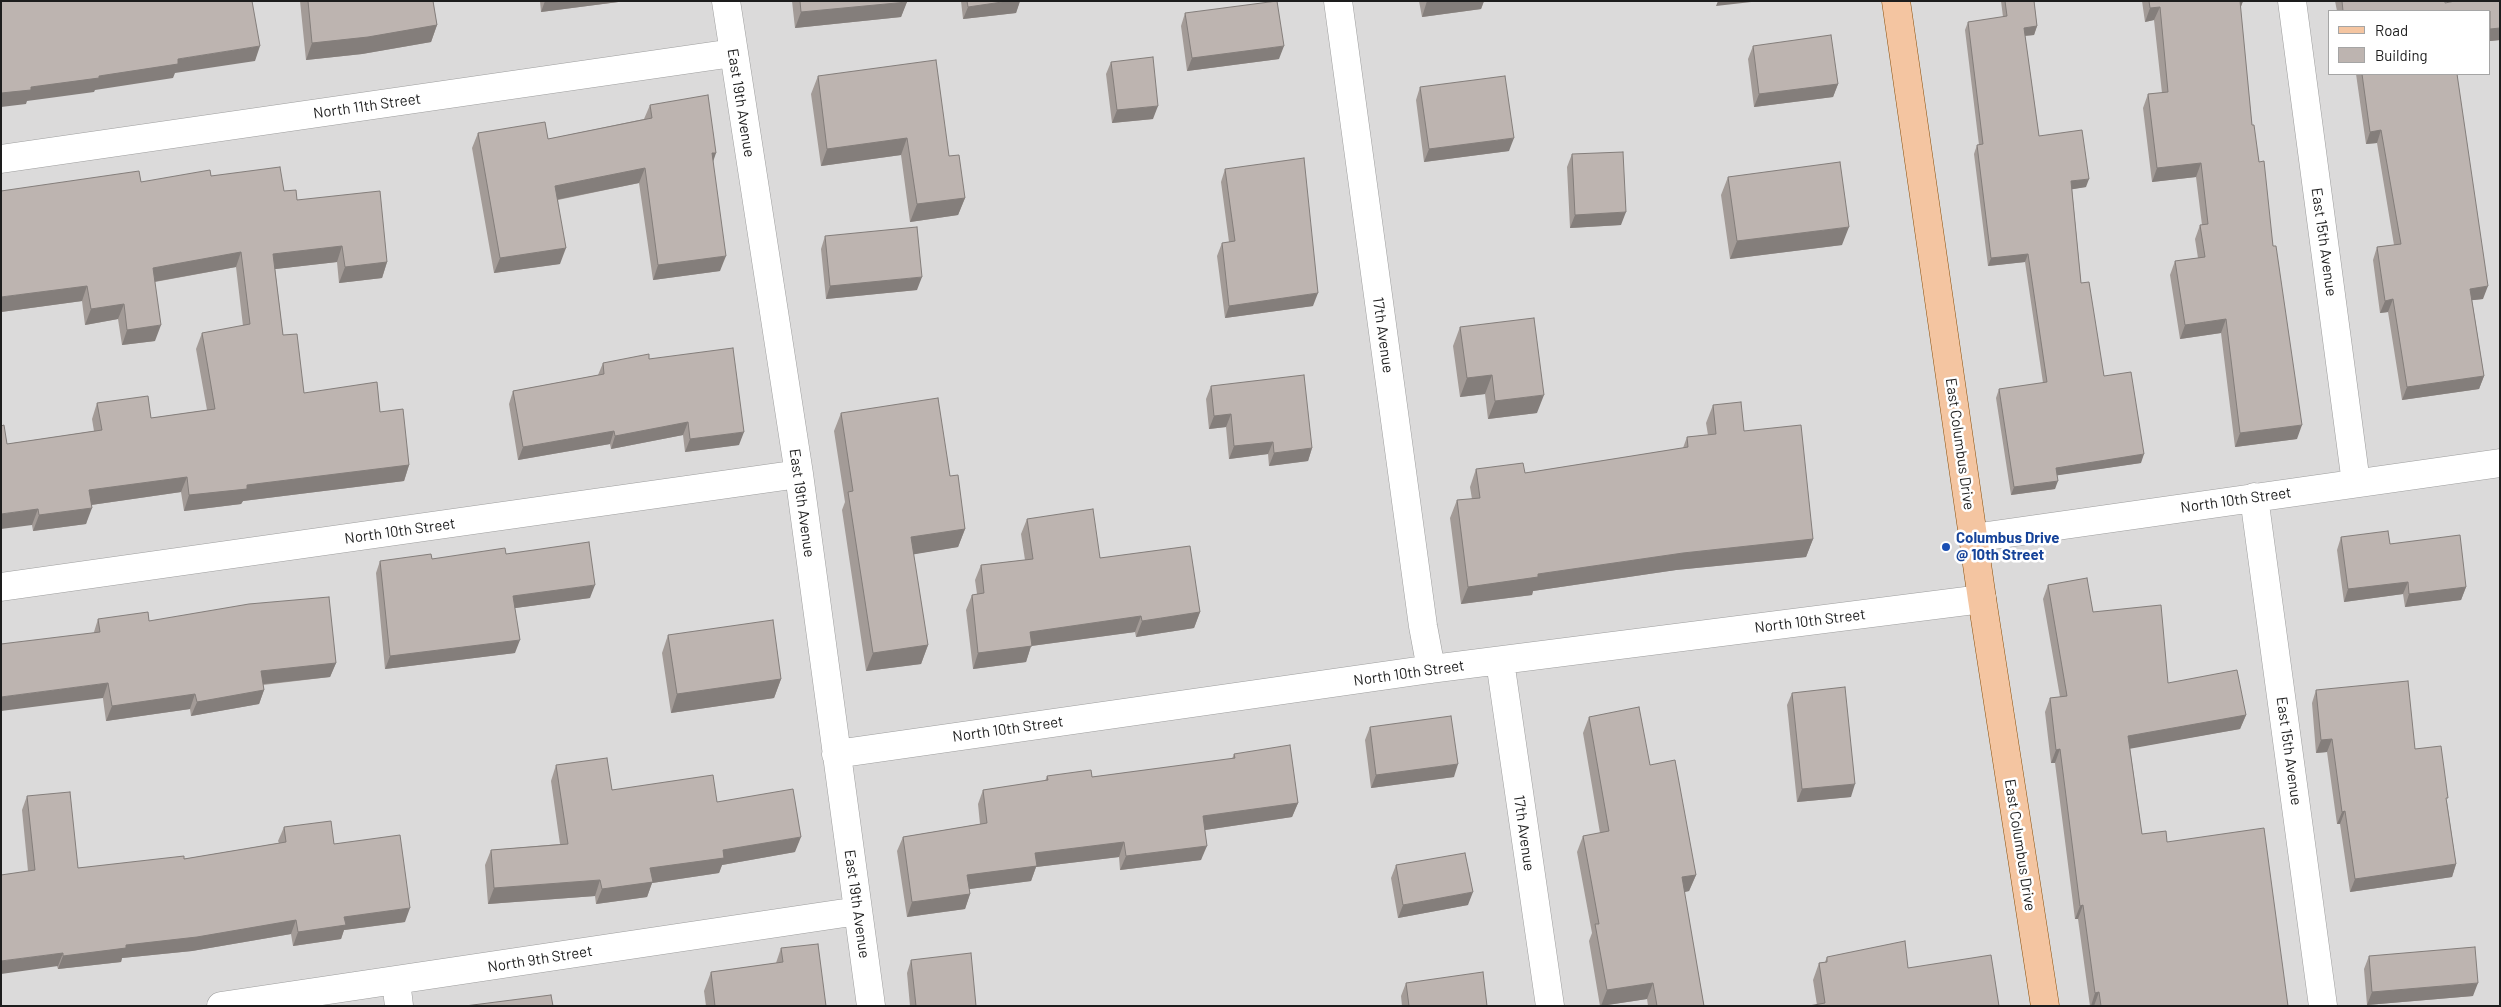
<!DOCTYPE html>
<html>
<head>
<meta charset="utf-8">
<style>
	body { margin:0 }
	#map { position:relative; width:2501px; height:1007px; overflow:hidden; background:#ede9e3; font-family:Barlow,sans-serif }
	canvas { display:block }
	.frame { position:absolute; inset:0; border:2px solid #1d1d1d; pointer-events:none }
	.legend { position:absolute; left:2328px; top:10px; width:162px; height:65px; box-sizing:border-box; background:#fff; border:1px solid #a5a5a5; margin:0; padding:6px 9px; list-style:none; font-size:15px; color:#1d1d1d }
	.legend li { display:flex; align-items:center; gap:10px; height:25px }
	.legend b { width:25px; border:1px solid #a5a5a5 }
</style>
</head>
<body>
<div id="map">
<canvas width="2501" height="1007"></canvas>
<div class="frame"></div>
<ul class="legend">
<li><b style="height:6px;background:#f4c5a1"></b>Road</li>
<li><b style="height:14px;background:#bdb4b0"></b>Building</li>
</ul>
</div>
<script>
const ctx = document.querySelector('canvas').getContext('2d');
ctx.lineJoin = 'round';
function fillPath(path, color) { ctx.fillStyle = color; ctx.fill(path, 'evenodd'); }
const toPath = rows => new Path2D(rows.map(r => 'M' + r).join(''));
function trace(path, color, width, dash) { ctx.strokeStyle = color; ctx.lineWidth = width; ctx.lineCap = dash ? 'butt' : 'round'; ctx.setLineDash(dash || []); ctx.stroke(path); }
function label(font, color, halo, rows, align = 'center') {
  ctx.font = font + ' Barlow,sans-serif'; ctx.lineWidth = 5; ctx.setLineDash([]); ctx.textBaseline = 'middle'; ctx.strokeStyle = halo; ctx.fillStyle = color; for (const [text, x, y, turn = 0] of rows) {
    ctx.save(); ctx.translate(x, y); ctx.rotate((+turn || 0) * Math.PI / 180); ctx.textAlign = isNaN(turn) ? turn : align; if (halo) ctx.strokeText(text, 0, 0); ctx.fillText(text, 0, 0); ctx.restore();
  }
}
fillPath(toPath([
	[1,1,2500,1,2500,1006,1,1006],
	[2330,11,2490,11,2490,74,2330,74]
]), '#dbdada');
const minor = toPath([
	[726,1,799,474,871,1006],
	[1338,1,1423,626,1431,669],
	[2292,1,2356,483],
	[1,159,733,53],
	[2254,497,2323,1006],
	[1973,538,2500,463],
	[1,587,799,474],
	[1500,661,1550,1006],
	[836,754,1431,669,1982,599],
	[396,981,399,1006],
	[221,1006,858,911]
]);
const major = toPath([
	[1896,1,1982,599,2045,1006]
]);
trace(minor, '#9e9e9e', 29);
trace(major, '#8a4f0b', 29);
trace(minor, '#fff', 28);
trace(major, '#f4c5a1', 28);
fillPath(toPath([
	[300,1,433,1,437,25,431,42,362,54,306,60],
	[540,1,626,1,541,12],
	[792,1,907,1,901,17,795,28],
	[961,1,1020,1,1016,13,963,19],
	[1419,1,1484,1,1481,9,1422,17],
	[2001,1,2034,1,2037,26,2034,35,2025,36,2039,136,2086,187,2072,189,2081,283,2104,376,2141,463,2057,475,2055,489,2011,495,1996,398,1999,389,2043,383,2025,262,1988,266,1974,154,1977,145,1979,145,1965,30,1968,22,2003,17],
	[2142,1,2243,1,2240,9,2252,125,2259,162,2273,246,2297,439,2235,447,2221,333,2180,339,2170,275,2175,261,2198,258,2195,239,2200,225,2202,225,2196,177,2152,182,2143,108,2148,94,2162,93,2154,20,2145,22],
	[2335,1,2445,1,2445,3,2455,1,2500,1,2500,40,2490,41,2490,11,2337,11],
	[1185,13,1279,59,1187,71,1181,26],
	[1753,46,1838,84,1833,97,1754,107,1748,59],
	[1111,62,1153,119,1112,123,1106,74],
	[2356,74,2457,74,2483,299,2472,300,2484,376,2479,389,2402,400,2388,312,2380,313,2373,260,2377,247,2394,245,2377,143,2366,144],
	[818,76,949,156,965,198,958,215,910,222,901,155,821,166,811,94],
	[1420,87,1509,151,1424,162,1416,100],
	[650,105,713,162,720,271,653,280,639,183,558,200,560,264,494,273,472,148,478,133,548,139,644,119],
	[1572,154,1621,225,1570,228,1567,167],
	[1225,169,1313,306,1225,318,1217,256,1222,243,1229,242,1221,182],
	[211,176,284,191,387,262,382,278,339,283,337,262,275,269,283,335,304,393,380,412,409,465,404,481,243,501,241,504,184,511,181,492,91,505,86,524,33,531,32,525,7,444,94,431,92,419,97,403,151,418,207,410,196,349,202,333,243,326,236,267,155,282,155,341,122,345,118,319,85,325,82,301,1,312,141,182],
	[1728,177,1842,245,1730,259,1721,195],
	[825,236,917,290,826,299,821,249],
	[1460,327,1537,413,1488,419,1485,394,1460,397,1453,346],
	[649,359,739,445,685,452,683,435,611,449,610,444,518,460,509,404,513,391,598,375,603,363],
	[1211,386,1312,448,1308,461,1269,466,1268,454,1229,459,1226,427,1209,429,1206,399],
	[1713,405,1744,431,1813,539,1806,557,1676,570,1533,591,1532,595,1461,604,1450,518,1457,500,1472,499,1470,487,1476,469,1525,473,1683,448,1687,437,1708,435,1706,423],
	[841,413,950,476,965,529,958,547,913,554,928,645,921,664,866,671,842,510,845,502,834,431],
	[1027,519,1200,612,1194,628,1136,637,1135,632,1031,646,1026,662,973,669,966,610,972,595,977,594,975,580,981,565,1025,560,1021,534],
	[2341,537,2390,544,2466,587,2461,600,2405,607,2403,594,2344,602,2337,550],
	[506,554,590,598,515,608,515,653,385,669,376,573,380,561,432,559],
	[2048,585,2093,612,2168,683,2246,715,2240,729,2130,748,2142,834,2167,842,2288,1006,2090,1006,2078,919,2075,919,2055,763,2051,763,2045,712,2050,698,2060,697,2043,599],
	[98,619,149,621,336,663,330,677,263,685,264,690,259,704,191,716,190,709,106,721,94,632],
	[668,635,781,679,774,698,671,713,662,653],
	[2316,690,2415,749,2447,802,2456,864,2452,877,2350,892,2340,824,2337,824,2327,752,2316,753,2312,703],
	[1792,693,1851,797,1797,802,1787,705],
	[1589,717,1650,765,1696,875,1689,891,1684,892,1704,1006,1648,1006,1647,999,1600,1006,1589,941,1592,933,1577,852,1583,836,1600,833,1583,733],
	[1370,727,1454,777,1371,788,1365,740],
	[1234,754,1298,803,1292,817,1205,830,1201,860,1120,870,1119,857,1036,867,1031,881,969,889,970,894,965,909,907,917,897,851,903,837,980,824,978,804,983,790,1045,781,1047,776,1092,777,1232,759],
	[556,765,612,790,717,802,795,852,722,865,719,873,652,883,647,897,596,904,595,896,488,904,485,865,491,850,560,844,551,781],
	[27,796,78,868,184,859,279,843,278,841,284,827,334,844,405,922,344,930,341,939,293,946,291,934,192,951,122,958,121,962,58,969,28,871,22,810],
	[1396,865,1468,905,1398,918,1391,878],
	[781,948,826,1006,706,1006,704,991,711,972,776,963],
	[2369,956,2473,996,2367,1005,2364,969],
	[1827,957,1908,968,1999,1006,1817,1005,1813,980,1819,963,1825,962],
	[911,960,976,1006,910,1006,907,973],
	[1406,983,1487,1006,1402,1006,1401,996]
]), '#a39b97');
fillPath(toPath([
	[545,1,626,1,541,12],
	[1009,1,1020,1,1016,13,963,19,968,7],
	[1427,1,1484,1,1481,9,1422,17],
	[1718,1,1760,1,1716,6],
	[2237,1,2243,1,2240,9],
	[907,2,901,17,795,28,801,12],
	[2160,7,2154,20,2145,22,2150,8],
	[437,25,431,42,362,54,306,60,312,43],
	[2037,26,2034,35,2021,36,2024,28],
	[2500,28,2500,40,2490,41,2490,29],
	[260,46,255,61,175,73,173,78,95,90,94,92,27,101,26,104,1,107,1,93,31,87,99,76,178,59],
	[1284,46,1279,59,1187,71,1192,58],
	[1838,84,1833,97,1754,107,1759,94],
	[1158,106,1153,119,1112,123,1117,110],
	[2381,130,2377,143,2366,144,2370,132],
	[907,138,901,155,821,166,827,149],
	[1514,138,1509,151,1424,162,1429,149],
	[712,153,716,153,711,168],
	[2201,163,2196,177,2152,182,2157,168],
	[645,168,639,183,550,201,555,186],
	[2089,179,2086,187,2068,190,2071,181],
	[965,198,958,215,910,222,917,204],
	[1626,212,1621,225,1570,228,1575,215],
	[1849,227,1842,245,1730,259,1737,241],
	[342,246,337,262,267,270,273,254],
	[566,248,560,264,494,273,500,258],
	[241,252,236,267,147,283,153,268],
	[2028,254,2025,262,1988,266,1991,258],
	[726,256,720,271,653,280,658,265],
	[387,262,382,278,339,283,345,267],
	[922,277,917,290,826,299,830,286],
	[87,286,82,301,1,312,1,297],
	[2488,286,2483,299,2465,301,2470,289],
	[1318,293,1313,306,1225,318,1229,306],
	[2393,299,2388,312,2380,313,2385,301],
	[124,304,118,319,85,325,91,309],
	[2226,319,2221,333,2180,339,2185,325],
	[161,325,155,341,122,345,127,330],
	[1492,375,1485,394,1460,397,1467,378],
	[2484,376,2479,389,2402,400,2407,387],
	[1544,395,1537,413,1488,419,1495,401],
	[1231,414,1226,427,1209,429,1214,416],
	[688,422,683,435,611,449,615,436],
	[2302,425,2297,439,2235,447,2240,433],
	[614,431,610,444,518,460,523,447],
	[744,432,739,445,685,452,690,439],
	[1273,442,1268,454,1229,459,1234,446],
	[1312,448,1308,461,1269,466,1274,453],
	[2144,454,2141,463,2053,476,2056,468],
	[409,465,404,481,243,501,241,504,184,511,189,495,247,485],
	[187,477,181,492,84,506,89,490],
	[2058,481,2055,489,2011,495,2014,487],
	[92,508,86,524,33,531,39,515],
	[38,509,32,525,1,529,1,514],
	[965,529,958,547,904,556,911,537],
	[1813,539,1806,557,1676,570,1533,591,1532,595,1461,604,1468,587,1538,574,1683,553],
	[2408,582,2403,594,2344,602,2348,589],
	[595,585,590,598,508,609,513,596],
	[2466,587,2461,600,2405,607,2409,594],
	[1200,612,1194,628,1136,637,1142,621],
	[1141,616,1135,632,1031,646,1026,662,973,669,978,653,1030,632],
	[520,640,515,653,385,669,390,656],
	[928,645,921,664,866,671,873,653],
	[336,663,330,677,255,685,261,671],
	[781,679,774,698,671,713,677,694],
	[108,683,103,698,1,711,1,697],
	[264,690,259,704,191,716,197,702],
	[195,694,190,709,106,721,112,706],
	[2246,715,2240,729,2123,750,2128,736],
	[2332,739,2327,752,2316,753,2321,740],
	[2060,749,2055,763,2051,763,2056,750],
	[1458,764,1454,777,1371,788,1376,775],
	[1855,784,1851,797,1797,802,1802,789],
	[1298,803,1292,817,1198,831,1203,816],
	[2345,811,2340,824,2337,824,2342,812],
	[801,837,795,852,722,865,719,873,652,883,647,897,596,904,602,889,650,868,723,850],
	[1124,842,1119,857,1036,867,1031,881,962,890,967,875,1035,853],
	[1207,846,1201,860,1120,870,1126,856],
	[2456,864,2452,877,2350,892,2355,879],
	[1696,875,1689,891,1676,894,1682,877],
	[600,880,595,896,488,904,494,888],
	[1473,892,1468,905,1398,918,1403,905],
	[970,894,965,909,907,917,912,902],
	[2083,905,2078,919,2075,919,2080,906],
	[410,908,405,922,344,930,341,939,293,946,298,932,344,917],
	[296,920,291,934,192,951,122,958,121,962,58,969,63,956,126,945],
	[63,953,58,966,1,974,1,961],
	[1653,983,1647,999,1601,1006,1607,990],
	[2478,983,2473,996,2367,1005,2372,992],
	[2099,992,2094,1006,2091,1006,2095,993]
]), '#847e7b');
const building = toPath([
	[1,1,252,1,260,46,178,59,178,64,99,76,99,78,31,87,31,90,1,93,1,1],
	[308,1,433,1,437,25,368,37,312,43,308,1],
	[800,1,907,1,907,2,801,12,800,1],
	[967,1,1009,1,968,7,967,1],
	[1277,1,1284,46,1192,58,1185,13,1277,1],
	[2005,1,2034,1,2037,26,2024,28,2039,136,2082,130,2089,179,2071,181,2081,283,2089,282,2104,376,2131,372,2144,454,2056,468,2058,481,2014,487,1999,389,2047,382,2028,254,1991,258,1977,145,1983,144,1968,22,2007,16,2005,1],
	[2149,1,2240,1,2252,125,2254,125,2259,162,2264,161,2273,246,2276,246,2302,425,2240,433,2226,319,2185,325,2175,261,2205,257,2200,225,2208,224,2201,163,2157,168,2148,94,2168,92,2160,7,2150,8,2149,1],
	[2342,1,2445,1,2445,3,2455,1,2500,1,2500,28,2490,29,2490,11,2343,11,2342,1],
	[1831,35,1838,84,1759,94,1753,46,1831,35],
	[1153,57,1158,106,1117,110,1111,62,1153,57],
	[936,60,949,156,959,155,965,198,917,204,907,138,827,149,818,76,936,60],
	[2362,74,2457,74,2488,286,2470,289,2484,376,2407,387,2393,299,2385,301,2377,247,2401,244,2381,130,2370,132,2362,74],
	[1505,76,1514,138,1429,149,1420,87,1505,76],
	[708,95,716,153,712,153,726,256,658,265,645,168,555,186,566,248,500,258,478,133,545,122,548,139,652,118,650,105,708,95],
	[1623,152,1626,212,1575,215,1572,154,1623,152],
	[1304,158,1318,293,1229,306,1222,243,1235,241,1225,169,1304,158],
	[1840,162,1849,227,1737,241,1728,177,1840,162],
	[280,167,284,191,296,190,297,200,380,191,387,262,345,267,342,246,273,254,283,335,297,334,304,393,377,382,380,412,403,409,409,465,247,485,247,489,189,495,187,477,89,490,92,508,39,515,38,509,1,514,1,426,4,425,7,444,102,430,97,403,148,396,151,418,215,409,202,333,250,324,241,252,153,268,161,325,127,330,124,304,91,309,87,286,1,297,1,191,139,171,141,182,210,170,211,176,280,167],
	[917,227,922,277,830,286,825,236,917,227],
	[1534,318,1544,395,1495,401,1492,375,1467,378,1460,327,1534,318],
	[733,348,744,432,690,439,688,422,615,436,614,431,523,447,513,391,604,374,603,363,649,354,649,359,733,348],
	[1304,375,1312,448,1274,453,1273,442,1234,446,1231,414,1214,416,1211,386,1304,375],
	[938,398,950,476,958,475,965,529,911,537,928,645,873,653,848,492,853,491,841,413,938,398],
	[1741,402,1744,431,1801,425,1813,539,1683,553,1538,574,1538,577,1468,587,1457,500,1480,498,1476,469,1523,463,1525,473,1688,447,1687,437,1716,434,1713,405,1741,402],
	[1093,509,1100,558,1190,546,1200,612,1142,621,1141,616,1030,632,1032,646,978,653,972,595,984,593,981,565,1033,559,1027,519,1093,509],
	[2388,531,2390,544,2460,535,2466,587,2409,594,2408,582,2348,589,2341,537,2388,531],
	[589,542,595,585,513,596,520,640,390,656,380,561,431,554,432,559,505,548,506,554,589,542],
	[2087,578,2093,612,2161,605,2168,683,2237,670,2246,715,2128,736,2142,834,2166,831,2167,842,2264,828,2288,1006,2101,1006,2099,992,2095,993,2083,905,2080,906,2060,749,2056,750,2050,698,2067,696,2048,585,2087,578],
	[329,597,336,663,261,671,264,690,197,702,195,694,112,706,108,683,1,697,1,644,100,632,98,619,148,612,149,621,249,604,329,597],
	[773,620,781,679,677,694,668,635,773,620],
	[2408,681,2415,749,2441,746,2448,798,2446,798,2456,864,2355,879,2345,811,2342,812,2332,739,2321,740,2316,690,2408,681],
	[1845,687,1855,784,1802,789,1792,693,1845,687],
	[1639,707,1650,765,1675,760,1696,875,1682,877,1704,1006,1657,1006,1653,983,1607,990,1595,924,1599,924,1583,836,1609,831,1589,717,1639,707],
	[1451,716,1458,764,1376,775,1370,727,1451,716],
	[1290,745,1298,803,1203,816,1207,846,1126,856,1124,842,1035,853,1037,866,967,875,970,894,912,902,903,837,987,823,983,790,1048,780,1047,776,1091,770,1092,777,1235,758,1234,754,1290,745],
	[607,758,612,790,713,775,717,802,793,789,801,837,723,850,724,858,650,868,653,882,602,889,600,880,494,888,491,850,568,844,556,765,607,758],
	[70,792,78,868,184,856,184,859,286,842,284,827,331,821,334,844,400,835,410,908,344,917,346,925,298,932,296,920,197,937,126,945,126,948,63,956,63,953,1,961,1,875,35,870,27,796,70,792],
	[1465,853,1473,892,1403,905,1396,865,1465,853],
	[1905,941,1908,968,1991,955,1999,1006,1809,1006,1825,1003,1819,963,1827,962,1827,957,1905,941],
	[818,944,826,1006,715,1006,711,972,783,962,781,948,818,944],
	[2475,947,2478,983,2372,992,2369,956,2475,947],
	[971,953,976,1006,916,1006,911,960,971,953],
	[1483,972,1487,1006,1409,1006,1406,983,1483,972],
	[551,995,553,1006,465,1006,551,995]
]);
fillPath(building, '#bdb4b0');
trace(building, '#847e7b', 1);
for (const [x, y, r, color] of [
	[1946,547,5,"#1a4fb4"]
]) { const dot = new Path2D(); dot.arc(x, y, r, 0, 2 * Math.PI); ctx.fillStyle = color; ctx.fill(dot); trace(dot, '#fff', 2); }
label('15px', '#1d1d1d', '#fff', [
	["East 19th Avenue",741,103,81],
	["North 11th Street",367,106,-8],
	["East 15th Avenue",2324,242,82],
	["17th Avenue",1383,335,82],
	["East Columbus Drive",1960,444,82],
	["North 10th Street",2236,500,-8],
	["East 19th Avenue",802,503,82],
	["North 10th Street",400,531,-8],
	["North 10th Street",1810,621,-7],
	["North 10th Street",1409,673,-8],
	["North 10th Street",1008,729,-8],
	["East 15th Avenue",2289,751,82],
	["17th Avenue",1524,833,82],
	["East Columbus Drive",2020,845,81],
	["East 19th Avenue",857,904,82],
	["North 9th Street",540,959,-9]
]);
label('bold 15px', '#164399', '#fff', [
	["Columbus Drive",1956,538],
	["@ 10th Street",1956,555]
], 'left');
</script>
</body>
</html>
